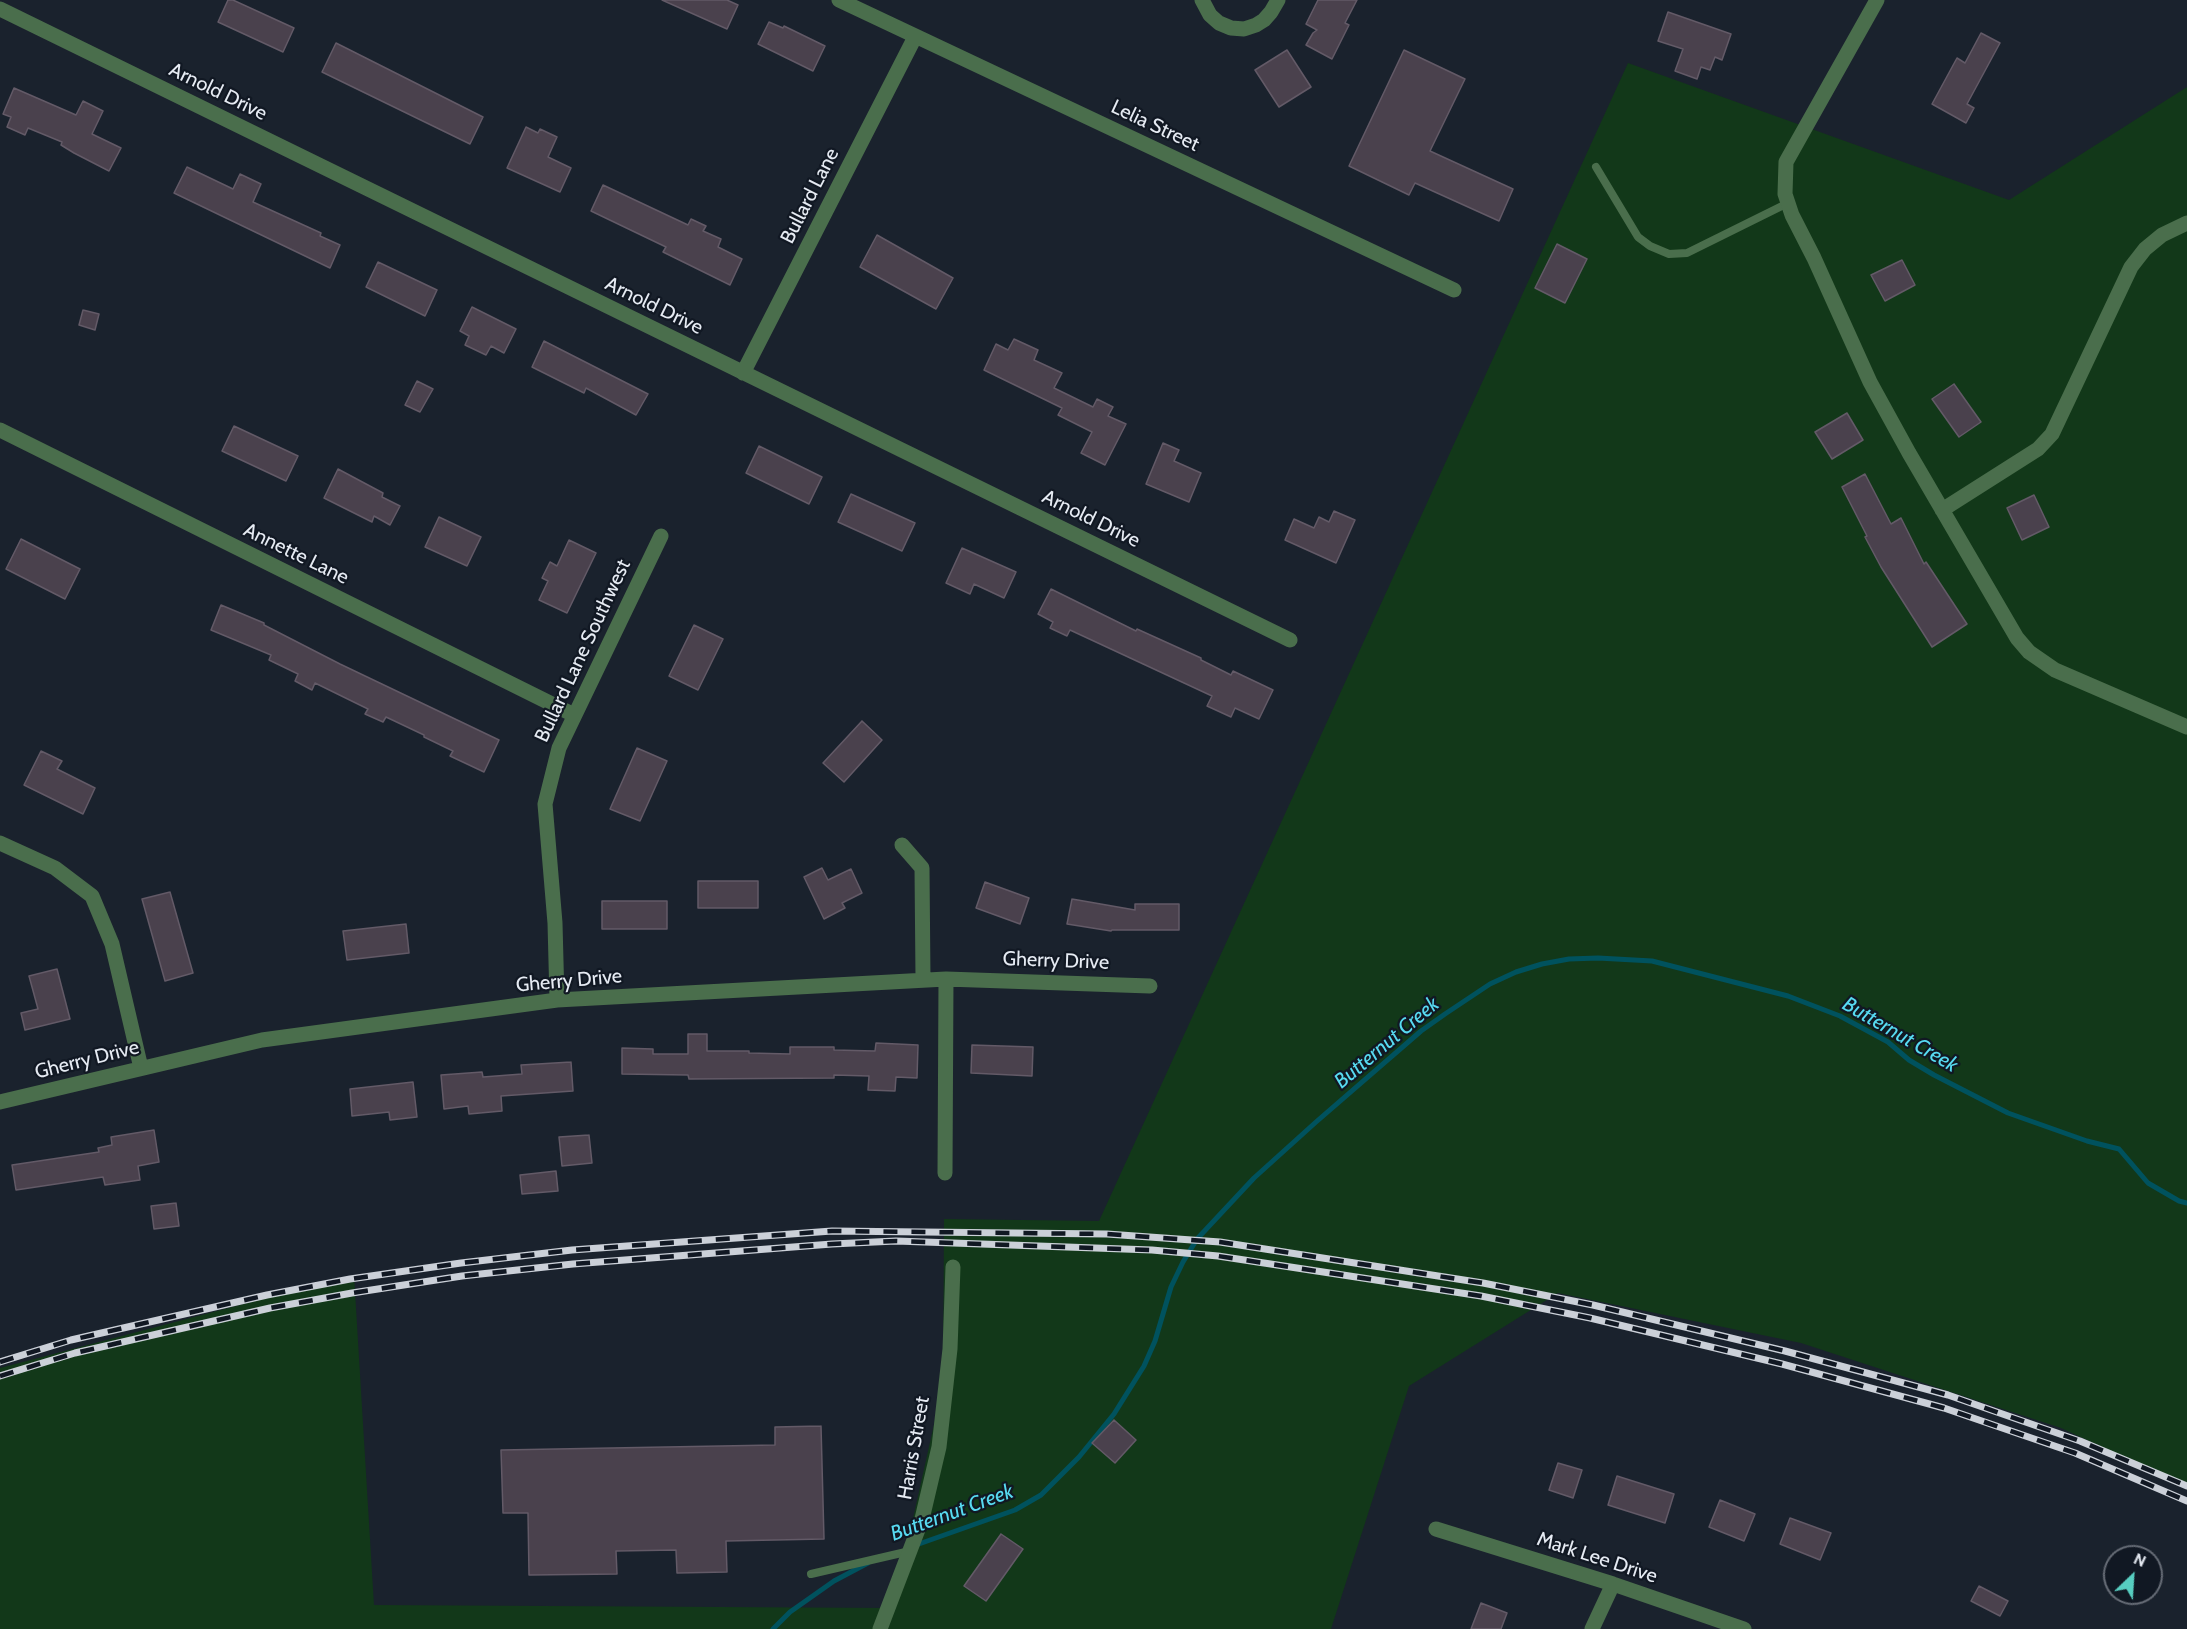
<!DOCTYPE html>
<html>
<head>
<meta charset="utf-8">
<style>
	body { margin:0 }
	#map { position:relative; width:2187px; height:1629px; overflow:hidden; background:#1a222d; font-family:Cabin,sans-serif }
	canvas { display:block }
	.north { position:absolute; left:2103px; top:1545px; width:60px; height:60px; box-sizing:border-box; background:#111823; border:2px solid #666c76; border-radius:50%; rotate:25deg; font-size:16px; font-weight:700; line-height:24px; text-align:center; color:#e6ebf3 }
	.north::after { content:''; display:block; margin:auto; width:21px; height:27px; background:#57cec1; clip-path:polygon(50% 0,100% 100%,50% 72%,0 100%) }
</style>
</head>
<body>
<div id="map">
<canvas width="2187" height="1629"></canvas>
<div class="north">N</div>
</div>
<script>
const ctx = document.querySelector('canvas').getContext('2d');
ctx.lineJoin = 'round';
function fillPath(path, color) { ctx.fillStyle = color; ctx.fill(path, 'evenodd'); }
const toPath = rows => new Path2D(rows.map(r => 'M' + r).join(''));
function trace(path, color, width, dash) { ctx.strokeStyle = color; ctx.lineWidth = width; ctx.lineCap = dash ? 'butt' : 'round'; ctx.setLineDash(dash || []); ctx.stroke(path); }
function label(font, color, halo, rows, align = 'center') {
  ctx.font = font + ' Cabin,sans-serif'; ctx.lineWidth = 4.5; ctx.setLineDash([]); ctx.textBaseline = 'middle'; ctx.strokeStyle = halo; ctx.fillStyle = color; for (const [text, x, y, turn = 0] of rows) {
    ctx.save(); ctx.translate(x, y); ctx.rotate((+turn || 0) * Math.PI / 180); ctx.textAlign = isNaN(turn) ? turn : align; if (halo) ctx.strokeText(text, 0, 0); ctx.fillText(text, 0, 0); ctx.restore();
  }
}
fillPath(toPath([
	[1628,63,2009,200,2187,87,2187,1486,2061,1428,1801,1343,1558,1293,1409,1386,1331,1629,0,1629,0,1368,354,1275,374,1605,893,1608,943,1384,944,1219,1099,1221]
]), '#123819');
trace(toPath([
	[916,1545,1015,1510,1041,1495,1079,1457,1114,1414,1144,1366,1155,1341,1171,1287,1183,1262,1197,1239,1254,1178,1316,1122,1421,1031,1445,1014,1490,984,1516,972,1542,964,1569,959,1598,958,1652,961,1788,996,1840,1016,1888,1042,1909,1060,1934,1075,2008,1113,2087,1141,2119,1149,2148,1183,2179,1201,2187,1203],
	[773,1629,790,1612,834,1581,868,1563]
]), '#00525e', 5);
const building = toPath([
	[228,0,233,0,294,28,283,52,218,22,228,0],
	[662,0,727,0,738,5,727,29,662,0],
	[1318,0,1357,0,1345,23,1349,25,1332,59,1306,45,1313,33,1317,30,1306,24,1318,0],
	[1668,12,1731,34,1722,60,1715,57,1710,70,1701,67,1697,79,1675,71,1683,49,1658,41,1668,12],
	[769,22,783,28,784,26,825,46,813,71,758,44,769,22],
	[1981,33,2000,43,1967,104,1974,108,1966,123,1932,104,1957,58,1965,63,1981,33],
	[336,43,483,117,470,144,322,72,336,43],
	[1287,50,1311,87,1279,107,1255,70,1287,50],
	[1404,50,1465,79,1430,151,1513,189,1499,221,1415,183,1409,195,1349,166,1404,50],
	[14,88,76,115,83,101,103,111,92,134,121,148,109,171,74,153,61,145,62,142,28,128,25,135,7,127,11,117,3,114,14,88],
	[526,127,538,133,540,129,557,137,548,157,571,168,560,192,507,168,526,127],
	[187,167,233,189,240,174,261,184,253,202,321,233,320,236,340,245,330,268,174,193,187,167],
	[603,185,688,225,691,219,706,226,703,231,721,239,718,247,742,259,730,285,663,252,666,247,591,211,603,185],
	[877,235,953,278,936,309,860,267,877,235],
	[1557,244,1587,259,1565,303,1535,288,1557,244],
	[1902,260,1915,285,1885,301,1871,275,1902,260],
	[378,262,437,290,425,316,366,287,378,262],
	[472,307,516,329,504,353,491,346,486,355,465,345,469,336,460,331,472,307],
	[83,310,99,314,95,330,79,325,83,310],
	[1014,339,1038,350,1034,360,1062,373,1054,388,1093,407,1097,399,1113,407,1108,416,1126,424,1105,465,1081,453,1092,432,1058,415,1062,408,984,370,996,344,1008,350,1014,339],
	[544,341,648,394,636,415,586,388,584,393,532,367,544,341],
	[417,381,433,389,420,412,405,405,417,381],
	[1954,384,1981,422,1959,437,1932,399,1954,384],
	[1847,413,1863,440,1832,459,1815,432,1847,413],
	[234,426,298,456,286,481,222,451,234,426],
	[1163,443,1179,450,1174,461,1201,473,1189,502,1146,484,1163,443],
	[759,446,822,477,809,504,746,473,759,446],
	[338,469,383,493,382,497,400,506,390,525,374,516,372,522,324,498,338,469],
	[1865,474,1891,524,1901,518,1924,564,1926,562,1967,624,1932,647,1881,567,1865,537,1867,536,1842,487,1865,474],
	[851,494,915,523,902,551,838,522,851,494],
	[2034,495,2049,527,2022,540,2007,508,2034,495],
	[1334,511,1355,520,1336,563,1285,540,1294,519,1314,528,1319,517,1329,522,1334,511],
	[439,517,481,537,467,566,425,547,439,517],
	[21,539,80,569,65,599,6,569,21,539],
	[569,540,596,553,567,613,539,600,548,581,542,578,550,562,557,566,569,540],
	[962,548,1016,572,1004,598,974,584,970,594,946,583,962,548],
	[1051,589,1136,631,1137,629,1201,658,1201,660,1231,675,1233,671,1273,690,1259,719,1235,708,1231,717,1207,706,1212,696,1070,630,1067,636,1050,628,1053,622,1038,614,1051,589],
	[221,605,264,623,264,625,340,664,499,740,484,772,450,756,453,751,424,737,424,735,386,717,383,722,365,714,368,709,315,683,312,690,295,681,298,674,269,660,271,655,211,630,221,605],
	[694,625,723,639,698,690,669,676,694,625],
	[862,721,882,740,844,782,823,763,862,721],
	[637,748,667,761,640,821,610,809,637,748],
	[41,751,62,761,57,769,95,788,83,814,24,785,41,751],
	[822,868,828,880,851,869,862,893,842,903,845,908,824,919,804,877,822,868],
	[698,881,758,881,758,908,698,908,698,881],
	[985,882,1029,898,1020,924,976,908,985,882],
	[170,892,193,973,165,981,142,899,170,892],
	[1072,899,1135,910,1135,904,1179,904,1179,930,1112,930,1111,931,1067,924,1072,899],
	[602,901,667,901,667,929,602,929,602,901],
	[406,924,409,953,347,960,343,931,406,924],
	[57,969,70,1019,25,1030,21,1013,38,1009,29,976,57,969],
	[688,1034,707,1034,707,1051,749,1051,749,1053,790,1054,790,1047,834,1047,834,1050,875,1051,876,1043,918,1045,917,1078,896,1077,895,1091,868,1090,869,1076,834,1075,834,1078,689,1079,688,1075,622,1074,622,1048,653,1049,653,1054,688,1054,688,1034],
	[972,1045,1033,1047,1032,1076,971,1073,972,1045],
	[571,1062,573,1091,501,1096,502,1111,469,1114,468,1106,444,1109,441,1075,482,1072,483,1077,522,1074,521,1065,571,1062],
	[413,1082,417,1117,390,1120,389,1112,352,1116,350,1089,413,1082],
	[154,1130,159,1162,138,1166,140,1180,105,1185,103,1177,16,1190,12,1165,99,1152,98,1148,112,1145,111,1137,154,1130],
	[589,1135,592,1163,562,1166,559,1137,589,1135],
	[556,1171,558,1191,522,1194,520,1175,556,1171],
	[176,1203,179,1226,154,1229,151,1206,176,1203],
	[1114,1420,1136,1440,1115,1463,1092,1443,1114,1420],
	[821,1426,824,1539,726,1541,727,1572,677,1573,676,1550,616,1551,617,1574,529,1575,528,1513,503,1513,501,1450,775,1445,775,1427,821,1426],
	[1558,1463,1582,1470,1573,1498,1549,1490,1558,1463],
	[1617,1476,1674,1494,1665,1523,1608,1505,1617,1476],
	[1720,1500,1755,1514,1744,1541,1709,1527,1720,1500],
	[1790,1518,1831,1533,1820,1560,1780,1544,1790,1518],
	[1001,1534,1023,1549,986,1601,964,1586,1001,1534],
	[1979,1586,2008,1601,2000,1616,1971,1601,1979,1586],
	[1481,1603,1507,1613,1501,1629,1471,1629,1481,1603]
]);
fillPath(building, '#4a414d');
trace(building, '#635a67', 1.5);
trace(toPath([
	[1596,167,1638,237,1650,246,1669,254,1687,253,1788,203],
	[811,1574,910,1551]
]), '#4a6e4c', 8);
trace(toPath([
	[839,0,1454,290],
	[1202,0,1210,15,1219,23,1231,28,1244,29,1256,25,1264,20,1271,12,1278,0],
	[1877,0,1786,162,1785,194,1792,215,1814,258,1870,382,1909,453,2017,638,2029,652,2055,670,2187,727],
	[0,9,1290,640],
	[743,373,915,37],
	[0,430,574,715],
	[1942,510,2038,449,2052,434,2131,267,2145,249,2162,235,2187,223],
	[0,843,55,868,92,896,112,944,141,1068],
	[902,845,922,868,923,979],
	[557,1000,555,923,545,804,559,748,661,536],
	[0,1102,262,1040,557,1000,946,979,1150,986],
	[945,1173,946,979],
	[1436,1529,1613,1584,1744,1629],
	[880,1629,922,1519,939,1447,950,1349,953,1267],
	[1592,1629,1613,1584]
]), '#4a6e4c', 15);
const rail = toPath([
	[0,1362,71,1340,267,1295,350,1279,461,1263,572,1250,832,1231,1107,1234,1220,1242,1483,1283,1593,1305,1785,1351,1948,1395,2080,1441,2187,1486],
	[0,1376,75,1353,270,1308,352,1293,462,1276,573,1264,832,1244,896,1241,1152,1250,1218,1256,1481,1296,1590,1318,1782,1364,1944,1408,2075,1453,2187,1501]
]);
trace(rail, '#cbd0d8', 7);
trace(rail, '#111823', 4.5, [14]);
label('20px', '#e6ebf3', '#111823', [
	["Arnold Drive",218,92,26],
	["Lelia Street",1155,126,25],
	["Bullard Lane",810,196,-63],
	["Arnold Drive",654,306,26],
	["Arnold Drive",1091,519,26],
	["Annette Lane",296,554,26],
	["Bullard Lane Southwest",583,651,-65],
	["Gherry Drive",1056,961,2],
	["Gherry Drive",569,981,-5],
	["Gherry Drive",87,1060,-14],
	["Harris Street",914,1448,-80],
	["Mark Lee Drive",1597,1558,18]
]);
label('italic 21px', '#57daf1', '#111823', [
	["Butternut Creek",1900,1035,30],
	["Butternut Creek",1387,1043,-40],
	["Butternut Creek",952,1513,-20]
]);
</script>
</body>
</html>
